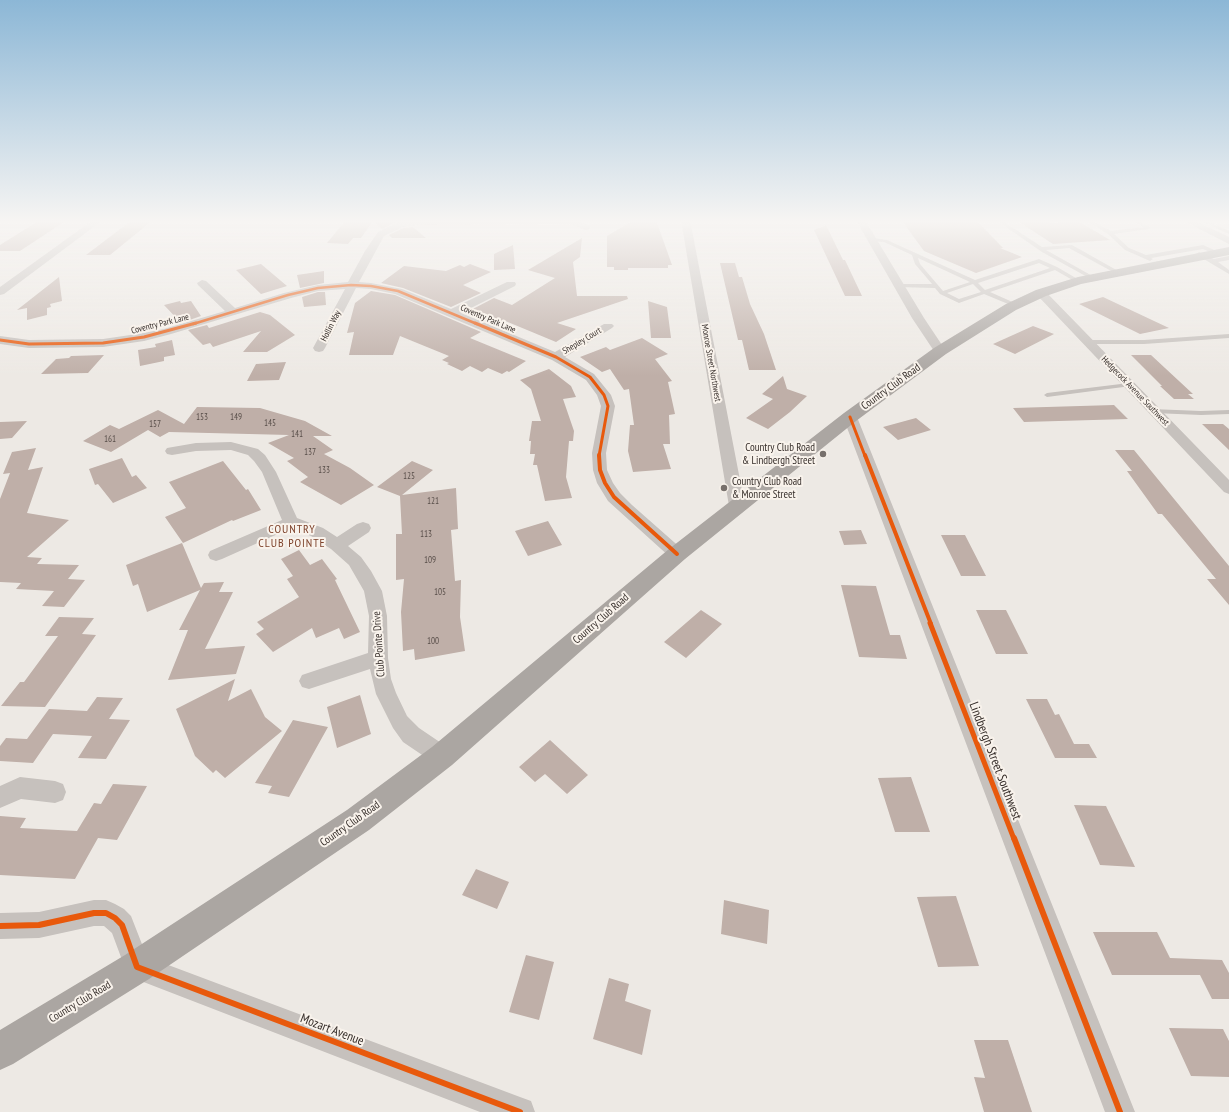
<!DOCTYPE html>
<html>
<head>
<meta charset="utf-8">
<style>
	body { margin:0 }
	canvas { display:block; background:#ede9e4 }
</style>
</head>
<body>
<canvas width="1229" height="1112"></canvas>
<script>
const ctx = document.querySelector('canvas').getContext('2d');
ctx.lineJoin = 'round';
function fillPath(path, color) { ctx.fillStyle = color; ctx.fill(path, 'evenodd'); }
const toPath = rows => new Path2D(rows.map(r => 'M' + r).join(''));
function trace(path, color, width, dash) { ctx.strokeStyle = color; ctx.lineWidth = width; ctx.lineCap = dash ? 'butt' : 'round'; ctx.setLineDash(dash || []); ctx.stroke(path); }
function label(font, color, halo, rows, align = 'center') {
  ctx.font = font + ' "PT Sans Narrow",sans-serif'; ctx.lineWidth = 4; ctx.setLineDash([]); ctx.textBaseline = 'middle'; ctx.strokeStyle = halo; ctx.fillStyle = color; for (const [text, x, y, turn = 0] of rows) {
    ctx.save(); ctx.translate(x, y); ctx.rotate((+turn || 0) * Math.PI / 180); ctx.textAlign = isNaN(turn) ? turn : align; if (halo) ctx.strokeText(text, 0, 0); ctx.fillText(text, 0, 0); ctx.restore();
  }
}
fillPath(toPath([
	[40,220,67,220,20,251,0,251,0,245],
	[132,220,153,220,110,255,86,255],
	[346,220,400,220,382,229,373,221,361,238,353,238,348,244,327,243],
	[656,220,672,265,668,265,668,268,628,268,628,270,614,270,614,267,607,267,607,236,632,221],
	[976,220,1003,248,1000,248,1022,257,976,273,924,251,902,221],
	[1046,220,1051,223,1078,221,1110,240,1053,244,1019,222],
	[826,225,843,260,845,260,862,296,845,296,814,230],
	[413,227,426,238,392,238,389,235,403,228],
	[582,238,580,257,573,262,577,296,627,296,628,299,557,323,576,329,556,342,503,320,494,325,465,313,494,298,512,305,555,278,528,270],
	[513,245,515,269,494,270,494,254],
	[720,263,735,263,739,277,742,277,750,304,764,334,776,370,749,370,742,340,738,340],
	[261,264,287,286,261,294,236,270],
	[470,264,491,272,463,285,481,293,451,307,403,288,381,283,404,266,446,271,460,265,464,267],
	[324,271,324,283,300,288,297,275],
	[59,277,62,301,50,304,51,307,47,308,47,315,27,320,27,308,17,310],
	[371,291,395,295,481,332,470,338,526,361,509,372,507,371,502,374,488,368,482,372,470,366,462,371,447,364,449,363,442,360,449,356,400,336,393,355,349,355,354,332,347,333,355,303],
	[318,292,325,292,326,305,304,307,302,297],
	[1103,297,1169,328,1140,334,1079,304],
	[180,301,181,303,191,301,201,316,181,323,164,305],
	[648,301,667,307,671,338,651,338],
	[260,312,270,315,295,335,267,352,243,352,261,331,213,347,210,343,203,345,188,330,207,325,209,328],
	[1033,326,1054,334,1015,354,993,344],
	[642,338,668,354,655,359,672,381,668,382,675,414,669,415,670,444,663,444,671,469,633,472,628,451,630,425,634,425,629,389,624,390,610,369,602,372,580,357,606,347,610,350],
	[172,340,175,355,164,357,164,361,140,366,138,350,156,347,155,344],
	[104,355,88,373,41,374,56,359,69,358,71,356],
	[1131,355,1151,355,1193,394,1188,394,1194,399,1174,399,1160,386,1162,386],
	[286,362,279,380,247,381,256,364],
	[549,369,571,386,576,397,563,399,574,431,573,441,569,441,566,477,572,498,545,501,537,465,533,465,535,454,530,454,531,441,529,441,532,421,541,421,531,389,520,380],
	[783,376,787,389,807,396,790,412,768,429,746,418,773,399,762,394],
	[1114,405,1128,419,1024,422,1013,408],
	[197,407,260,408,305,421,332,436,313,436,333,450,324,454,350,468,374,485,341,505,300,482,308,477,287,461,294,458,268,443,289,435,169,432,160,437,148,430,111,452,83,441,110,425,119,429,158,410,184,424],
	[916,418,931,430,898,440,883,427],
	[27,421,12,438,0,439,0,422],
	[1202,424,1223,424,1229,429,1229,450],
	[36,448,28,470,43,467,27,513,69,520,27,557,42,558,37,564,79,565,68,579,85,580,64,607,42,606,54,591,16,589,21,583,0,582,0,499,10,473,3,474,12,452],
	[1115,450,1134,450,1229,566,1229,605,1207,579,1216,579,1162,514,1158,514,1127,471,1132,471],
	[122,458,132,477,136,475,147,488,113,503,98,484,95,485,89,469],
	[223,461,246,490,248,489,261,510,233,521,232,520,183,543,165,517,186,508,169,482],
	[412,461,433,470,402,495,456,488,458,529,451,530,455,581,461,580,460,617,465,651,415,660,414,649,403,651,401,612,404,579,396,580,396,534,402,534,400,496,377,487],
	[548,521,562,545,528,556,515,531],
	[861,530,867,544,844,545,839,531],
	[941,535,965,535,986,576,961,576],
	[182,543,201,588,204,583,224,582,219,592,233,592,205,649,245,646,236,674,168,680,188,630,179,630,200,590,147,612,138,584,133,586,126,565],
	[299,550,310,565,322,559,337,579,335,580,360,632,344,639,339,628,316,638,312,628,273,652,256,634,264,629,257,622,299,597,287,579,293,576,281,559],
	[841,585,876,586,890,635,900,635,907,659,859,657],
	[701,610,722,624,686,658,664,642],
	[976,610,1006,610,1028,654,996,654],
	[59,617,94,618,82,634,96,635,45,707,1,706,20,682,24,682,58,636,45,636],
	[235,679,228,701,251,689,265,717,282,731,225,778,216,770,213,773,195,756,176,709],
	[360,695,371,734,337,748,327,707],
	[97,697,123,698,109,719,130,720,106,759,78,758,92,736,53,734,33,763,0,761,0,746,6,738,27,739,49,709,87,711],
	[1026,699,1047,699,1055,715,1059,714,1074,744,1089,744,1097,758,1055,758],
	[293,720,328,727,289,797,268,793,272,786,255,783],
	[550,740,588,775,567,794,545,774,535,782,519,767],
	[911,777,930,832,895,832,878,778],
	[113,784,147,786,117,840,98,838,75,879,0,875,0,816,26,818,20,828,77,831,94,803,101,804],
	[1074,805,1106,806,1135,867,1100,865],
	[476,869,509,882,497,909,462,895],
	[956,896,979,966,938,967,917,897],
	[724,900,769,910,767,944,721,934],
	[1093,932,1157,932,1170,958,1222,960,1229,973,1229,999,1212,999,1200,975,1112,975],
	[526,955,554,962,539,1020,509,1012],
	[609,978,629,984,625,1001,651,1010,642,1055,593,1039],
	[1169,1028,1223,1029,1229,1041,1229,1077,1191,1076],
	[974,1040,1008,1040,1032,1112,984,1112,974,1077,985,1078]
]), '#bfafa8');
fillPath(toPath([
	[996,220,1001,220,1042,247,1072,245,1120,272,1115,273,1069,248,1046,250,1096,278,1091,279,1042,252,996,220],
	[1085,220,1091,220,1111,231,1143,227,1132,220,1138,220,1150,227,1150,228,1148,229,1114,234,1129,248,1146,255,1203,245,1221,253,1218,255,1203,249,1151,258,1153,259,1150,261,1125,250,1108,234,1085,220],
	[1199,220,1205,220,1229,231,1229,234,1199,220],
	[873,238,887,240,975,280,1039,259,1057,267,1081,281,1076,282,1055,270,990,292,1017,304,1017,306,1013,306,984,294,959,303,940,294,935,288,897,287,897,285,899,284,932,284,915,264,912,255,884,242,871,241,871,239,873,238],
	[918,258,970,282,943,291,920,264,918,258],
	[1039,263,1050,268,985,290,978,283,1039,263],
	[973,284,981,292,959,299,947,293,973,284],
	[1199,252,1214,259,1229,256,1229,260,1218,262,1229,270,1229,274,1197,255,1196,254,1199,252],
	[1229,334,1229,338,1144,344,1088,344,1085,342,1088,340,1144,340,1229,334],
	[1129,383,1131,384,1131,386,1047,397,1044,395,1047,393,1129,383],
	[1151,409,1201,411,1229,410,1229,414,1201,415,1154,413,1151,413,1151,409]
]), '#c6c1bd');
fillPath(toPath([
	[93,220,103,220,4,294,0,295,0,287,93,220],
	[412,220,576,220,589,225,591,227,589,229,586,230,569,224,420,225,403,227,384,236,359,282,371,283,402,289,451,309,507,282,515,282,516,284,515,286,461,313,555,352,604,324,612,324,614,326,612,328,565,357,594,374,611,395,615,406,606,453,607,470,613,483,620,493,632,505,683,550,685,554,683,558,677,560,671,558,608,501,597,483,593,470,592,453,601,406,597,395,586,380,552,360,395,294,371,289,356,288,325,348,323,351,319,352,315,351,313,348,345,289,318,291,291,298,171,334,144,341,103,347,29,348,0,344,0,336,29,340,103,339,144,333,164,329,225,311,198,285,197,283,202,280,206,281,235,308,284,293,318,285,348,282,365,251,378,232,398,222,412,220],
	[681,220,690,220,745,506,743,510,737,511,731,510,729,506,681,220],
	[856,220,865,220,924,318,946,351,944,354,940,355,936,354,912,318,856,220],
	[1182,220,1193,220,1229,237,1229,244,1182,220],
	[1041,290,1045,291,1229,480,1229,494,1224,492,1037,295,1036,293,1037,291,1041,290],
	[850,413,855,414,857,417,1135,1112,1105,1112,843,417,845,414,850,413],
	[231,442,258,449,265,455,276,472,297,518,323,528,337,537,357,524,363,522,369,524,371,528,369,532,348,546,361,557,371,571,382,591,387,616,388,658,391,679,396,693,407,716,419,728,450,749,453,756,450,763,442,766,434,763,403,742,393,728,376,694,370,669,309,689,302,687,299,681,302,675,368,653,369,616,364,591,349,565,331,549,311,536,291,528,222,559,216,561,210,559,208,555,210,551,282,520,262,472,254,461,248,455,231,450,196,451,172,455,167,454,165,451,167,448,196,443,231,442],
	[20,777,55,781,63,784,66,792,63,800,55,803,21,799,0,808,0,786,20,777],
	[94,900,106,900,115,904,124,909,131,916,147,957,520,1097,531,1101,535,1112,480,1112,128,976,112,933,104,926,94,926,39,938,0,939,0,913,39,912,94,900]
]), '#c6c1bd');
fillPath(toPath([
	[1229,247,1229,255,1081,284,1046,296,1016,310,946,354,856,421,685,559,452,765,369,830,149,979,13,1064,0,1070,0,1030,125,955,347,810,432,747,669,549,844,413,934,348,1006,304,1036,290,1078,277,1229,247]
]), '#aba6a2');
trace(toPath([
	[193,324,288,295,318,288,351,285,371,286,398,291,477,324]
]), '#e8590c', 2.5);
trace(toPath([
	[475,323,556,357,590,377,604,395,608,406,599,456],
	[0,340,29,344,103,343,144,337,196,323],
	[850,417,865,456]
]), '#e8590c', 3);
trace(toPath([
	[599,455,600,470,605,483,614,497,677,554],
	[865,455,931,624]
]), '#e8590c', 4);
trace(toPath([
	[930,623,1014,839]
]), '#e8590c', 5);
trace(toPath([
	[1014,838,1120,1112],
	[0,926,39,925,94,913,106,913,115,918,122,925,137,967,520,1112]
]), '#e8590c', 6);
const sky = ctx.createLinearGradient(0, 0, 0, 376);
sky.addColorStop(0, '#8cb7d6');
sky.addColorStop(0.59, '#f7f5f3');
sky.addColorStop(1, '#f7f5f300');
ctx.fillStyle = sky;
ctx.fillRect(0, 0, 1229, 376);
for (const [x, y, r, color] of [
	[823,454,4,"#77706c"],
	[724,488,4,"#77706c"]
]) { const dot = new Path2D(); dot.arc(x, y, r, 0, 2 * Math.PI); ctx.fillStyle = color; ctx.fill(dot); trace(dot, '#f9f3ec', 1.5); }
label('9px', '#372f2b', '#f9f3ec', [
	["Coventry Park Lane",488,319,23],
	["Coventry Park Lane",160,324,-14],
	["Hollin Way",331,326,-63],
	["Shepley Court",582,341,-31],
	["Monroe Street Northwest",711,363,80],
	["Hedgecock Avenue Southwest",1135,391,46]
]);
label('9px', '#594f4a', null, [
	["153",202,417],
	["149",236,417],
	["145",270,423],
	["157",155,424],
	["141",297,434],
	["161",110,439],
	["137",310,452],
	["133",324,470],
	["125",409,476],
	["121",433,501],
	["113",426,534],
	["109",430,560],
	["105",440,592],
	["100",433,641]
]);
label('11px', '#372f2b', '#f9f3ec', [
	["Country Club Road",891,387,-36],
	["Country Club Road",601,619,-41],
	["Club Pointe Drive",379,644,-94],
	["Country Club Road",350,824,-35],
	["Country Club Road",80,1002,-31]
]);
label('11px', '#372f2b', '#f9f3ec', [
	["Country Club Road",815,448],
	["& Lindbergh Street",815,461],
	["Country Club Road",732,482,"left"],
	["& Monroe Street",732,495,"left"]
], 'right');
ctx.letterSpacing = '1px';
label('12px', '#7e432c', '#f9f3ec', [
	["COUNTRY",292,530],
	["CLUB POINTE",292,544]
]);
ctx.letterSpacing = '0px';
label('13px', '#372f2b', '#f9f3ec', [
	["Lindbergh Street Southwest",995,761,69],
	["Mozart Avenue",332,1030,21]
]);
</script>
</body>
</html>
